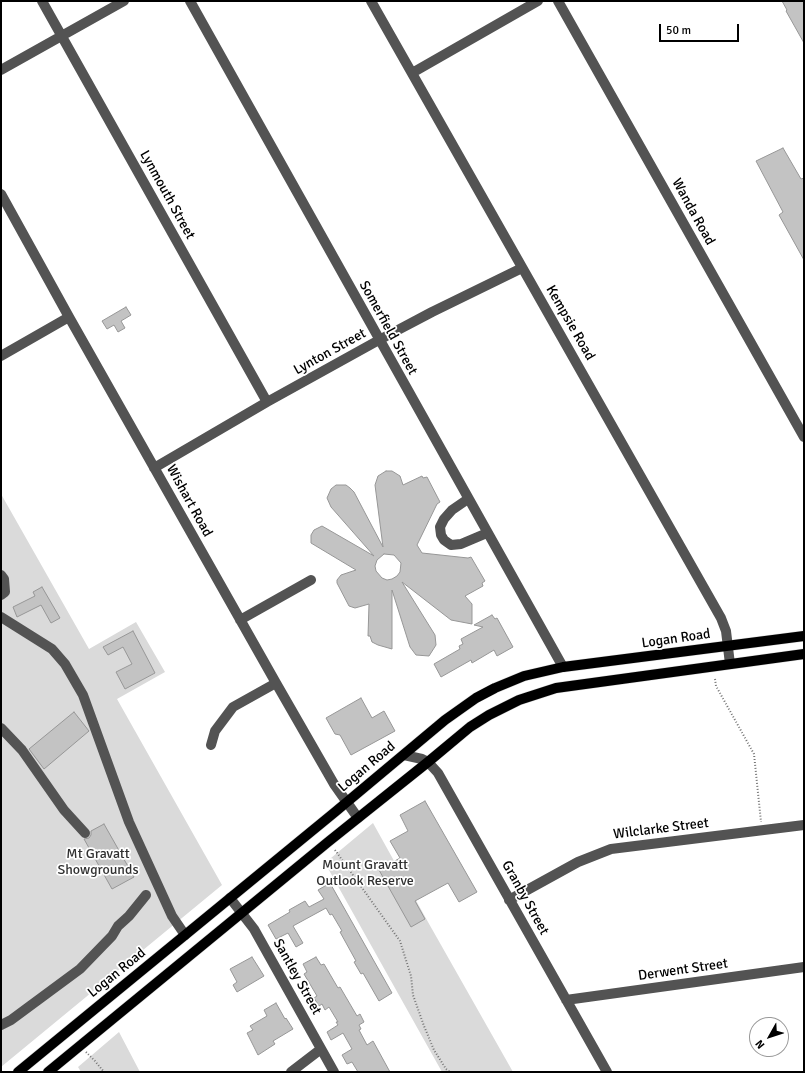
<!DOCTYPE html>
<html>
<head>
<meta charset="utf-8">
<style>
	body { margin:0 }
	#map { position:relative; width:805px; height:1073px; overflow:hidden; background:#fff; font-family:Signika,sans-serif }
	canvas { display:block }
	.frame { position:absolute; inset:0; border:2px solid #000; pointer-events:none }
	.north { position:absolute; left:749px; top:1017px; width:40px; height:40px; box-sizing:border-box; background:#fff; border:1px solid #999; border-radius:50%; rotate:231deg; font-size:11px; font-weight:700; line-height:16px; text-align:center; color:#000 }
	.north::after { content:''; display:block; margin:auto; width:14px; height:18px; background:#000; clip-path:polygon(50% 0,100% 100%,50% 72%,0 100%) }
	.scale { position:absolute; left:659px; top:24px; width:80px; height:18px; box-sizing:border-box; border:2px solid #000; border-top:0; padding-left:5px; font-size:12px; line-height:14px; white-space:nowrap; color:#000; -webkit-text-stroke:3px #fff; paint-order:stroke }
</style>
</head>
<body>
<div id="map">
<canvas width="805" height="1073"></canvas>
<div class="frame"></div>
<div class="north">N</div>
<div class="scale">50 m</div>
</div>
<script>
const ctx = document.querySelector('canvas').getContext('2d');
ctx.lineJoin = 'round';
function fillPath(path, color) { ctx.fillStyle = color; ctx.fill(path, 'evenodd'); }
const toPath = rows => new Path2D(rows.map(r => 'M' + r).join(''));
function trace(path, color, width, dash) { ctx.strokeStyle = color; ctx.lineWidth = width; ctx.lineCap = dash ? 'butt' : 'round'; ctx.setLineDash(dash || []); ctx.stroke(path); }
function label(font, color, halo, rows, align = 'center') {
  ctx.font = font + ' Signika,sans-serif'; ctx.lineWidth = 3.5; ctx.setLineDash([]); ctx.textBaseline = 'middle'; ctx.strokeStyle = halo; ctx.fillStyle = color; for (const [text, x, y, turn = 0] of rows) {
    ctx.save(); ctx.translate(x, y); ctx.rotate((+turn || 0) * Math.PI / 180); ctx.textAlign = isNaN(turn) ? turn : align; if (halo) ctx.strokeText(text, 0, 0); ctx.fillText(text, 0, 0); ctx.restore();
  }
}
fillPath(toPath([
	[1,494,89,649,136,622,165,672,117,699,222,885,1,1067],
	[373,823,428,922,513,1072,442,1072,325,863],
	[119,1032,140,1072,81,1072,78,1067]
]), '#dadada');
const building = toPath([
	[782,1,804,1,804,43,786,11,787,10,782,1],
	[783,148,801,179,804,178,804,260,779,215,783,212,756,161,783,148],
	[126,307,131,315,121,321,125,328,118,332,114,325,107,329,102,321,126,307],
	[386,471,392,471,400,476,403,485,422,476,423,478,427,477,440,502,437,504,417,545,422,553,468,558,471,557,485,581,482,583,483,586,465,596,472,604,472,624,451,620,402,582,435,635,436,645,429,656,416,655,410,647,392,590,392,649,378,645,372,642,370,636,368,636,369,604,355,608,349,606,337,583,337,580,341,575,356,570,311,543,311,535,314,530,322,526,374,556,331,507,327,498,331,489,336,485,346,485,350,488,354,492,383,547,375,485,378,476,386,471],
	[384,554,394,555,401,563,400,572,397,576,392,579,387,580,382,578,376,571,375,566,377,560,384,554],
	[42,587,60,618,51,623,41,605,17,617,13,607,35,596,33,592,42,587],
	[492,615,495,619,497,618,513,647,497,656,494,650,472,663,471,660,441,677,434,664,460,649,459,646,463,644,461,639,483,627,474,625,492,615],
	[133,631,155,673,125,689,116,672,132,664,123,647,108,655,103,647,133,631],
	[361,698,372,718,384,711,395,731,351,755,340,735,335,734,326,718,361,698],
	[74,712,89,731,44,769,29,749,74,712],
	[425,801,477,892,459,902,448,883,415,901,425,919,411,927,379,870,400,858,390,841,408,831,400,815,425,801],
	[104,824,134,877,112,889,84,839,89,838,91,835,91,831,104,824],
	[330,883,392,993,379,1001,363,973,361,974,354,962,356,961,340,932,342,931,332,914,330,915,326,908,293,926,303,943,296,947,288,933,276,939,268,925,290,912,289,910,305,901,309,907,324,899,318,890,330,883],
	[252,957,264,976,237,992,233,985,237,982,230,969,252,957],
	[316,957,321,965,324,964,338,988,340,987,357,1016,360,1014,364,1022,359,1025,361,1029,359,1030,367,1045,373,1041,390,1072,358,1072,352,1062,347,1064,342,1055,352,1049,343,1033,331,1040,327,1032,338,1025,336,1022,338,1022,329,1007,325,1010,322,1004,319,1006,314,998,317,996,304,974,307,972,303,964,316,957],
	[276,1003,285,1019,286,1018,293,1029,273,1041,275,1044,258,1055,247,1033,253,1030,250,1026,267,1016,264,1010,276,1003]
]);
fillPath(building, '#c3c3c3');
trace(building, '#979797', 1);
const major = toPath([
	[18,1072,335,812,445,720,476,698,495,688,524,676,563,667,804,636],
	[48,1072,328,842,428,762,470,727,489,715,519,700,556,688,804,654]
]);
trace(major, '#dbdbdb', 11);
trace(toPath([
	[715,679,716,686,754,754,761,822],
	[335,850,400,941,411,976,413,995,424,1026,434,1050,446,1069,450,1072],
	[86,1052,95,1061,104,1072]
]), '#757575', 2, [1, 2]);
trace(toPath([
	[42,1,267,402],
	[190,1,563,667],
	[371,1,721,618,726,631,730,664],
	[558,1,804,437],
	[1,70,124,1],
	[412,73,538,1],
	[1,194,69,317,276,683,334,784,358,818],
	[1,356,69,317],
	[154,468,267,402,379,340,432,312,522,268],
	[468,499,452,510,444,519,440,527,441,535,444,540,451,545,461,544,487,533],
	[1,575,4,579,5,592,1,595],
	[1,617,52,649,65,664,83,695,129,822,172,916,185,935],
	[240,620,311,580],
	[1,728,22,750,64,810,85,833],
	[211,745,215,731,233,707,276,683],
	[404,755,422,759,428,762,438,773,607,1072],
	[230,898,254,929,334,1072],
	[509,900,578,862,611,849,804,825],
	[566,1000,804,967],
	[1,1025,11,1020,80,969,112,936,118,926,129,916,146,895],
	[291,1072,321,1049]
]), '#535353', 10);
trace(major, '#000', 10);
label('14px', '#000', '#fff', [
	["Lynmouth Street",167,195,61],
	["Wanda Road",693,212,61],
	["Kempsie Road",570,323,60],
	["Somerfield Street",388,328,61],
	["Lynton Street",330,352,-29],
	["Wishart Road",189,501,61],
	["Logan Road",676,639,-8],
	["Logan Road",367,767,-40],
	["Wilclarke Street",661,829,-7],
	["Granby Street",525,898,61],
	["Derwent Street",683,970,-8],
	["Logan Road",117,973,-39],
	["Santley Street",297,977,61]
]);
label('14px', '#313131', '#fff', [
	["Mt Gravatt",98,854],
	["Showgrounds",98,870],
	["Mount Gravatt",365,865],
	["Outlook Reserve",365,881]
]);
</script>
</body>
</html>
